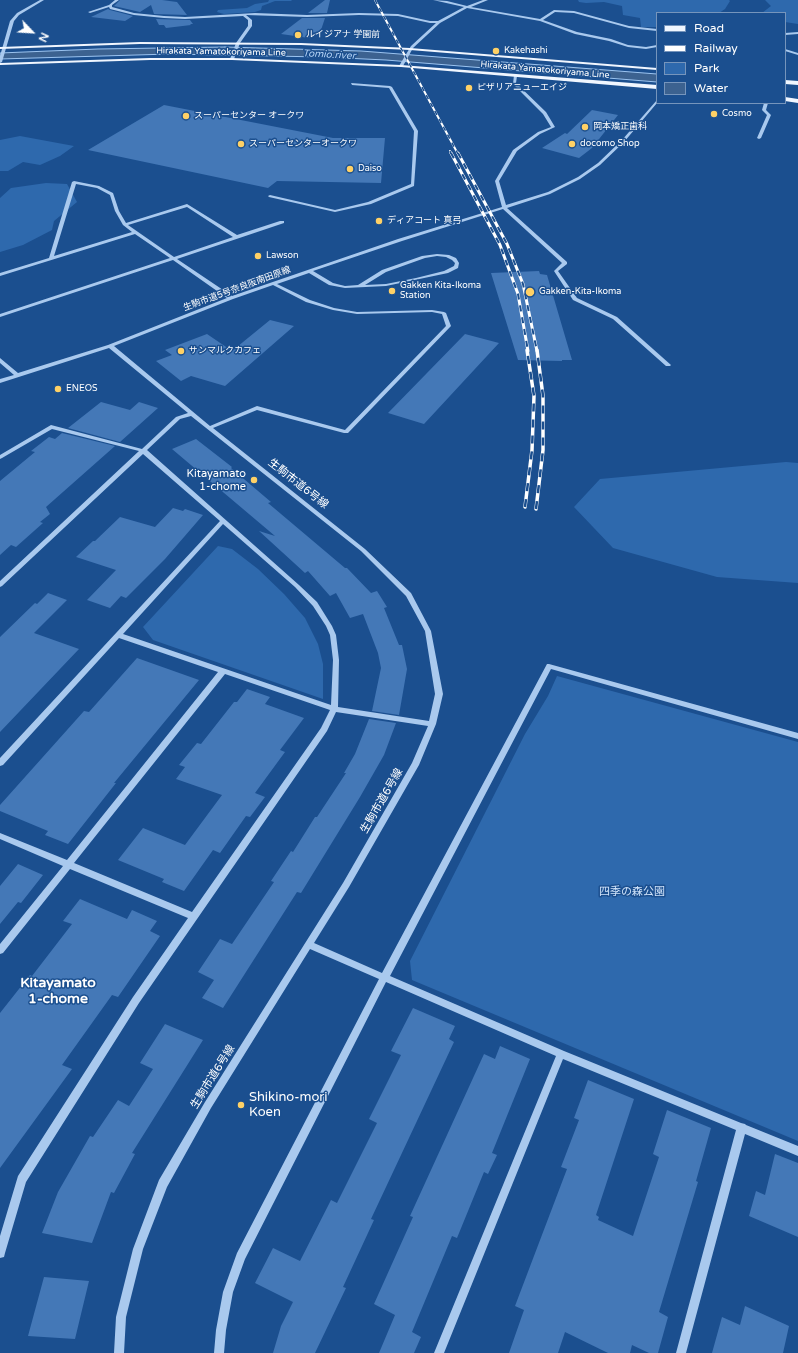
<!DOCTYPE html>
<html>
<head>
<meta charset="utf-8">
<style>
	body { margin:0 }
	#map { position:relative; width:798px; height:1353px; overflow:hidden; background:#1b4f8f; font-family:"Varela Round",sans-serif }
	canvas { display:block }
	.legend { position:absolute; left:656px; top:12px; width:130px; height:92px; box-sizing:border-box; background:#1b4f8f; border:1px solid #7695bc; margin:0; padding:5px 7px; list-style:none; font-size:12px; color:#fff }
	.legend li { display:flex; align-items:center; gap:8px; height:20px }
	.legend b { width:20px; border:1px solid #7695bc }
	.north { position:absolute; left:12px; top:12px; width:40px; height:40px; -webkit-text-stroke:3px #1b4f8f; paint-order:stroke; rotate:115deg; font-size:11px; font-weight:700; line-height:16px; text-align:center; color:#fff }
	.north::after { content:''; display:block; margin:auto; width:14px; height:18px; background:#fff; clip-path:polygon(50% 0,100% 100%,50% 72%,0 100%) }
</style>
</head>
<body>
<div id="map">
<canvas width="798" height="1353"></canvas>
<ul class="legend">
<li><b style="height:5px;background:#f0f6ff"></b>Road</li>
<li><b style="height:5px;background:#fff"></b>Railway</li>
<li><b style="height:11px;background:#2e69ad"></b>Park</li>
<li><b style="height:11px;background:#3c6290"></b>Water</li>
</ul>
<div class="north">N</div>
</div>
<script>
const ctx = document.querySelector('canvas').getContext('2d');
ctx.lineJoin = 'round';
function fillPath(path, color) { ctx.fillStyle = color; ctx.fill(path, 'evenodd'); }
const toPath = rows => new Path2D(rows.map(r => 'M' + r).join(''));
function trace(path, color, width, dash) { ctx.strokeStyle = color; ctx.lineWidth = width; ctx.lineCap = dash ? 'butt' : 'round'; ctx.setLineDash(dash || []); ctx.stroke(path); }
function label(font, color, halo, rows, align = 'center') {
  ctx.font = font + ' "Varela Round","Noto Sans JP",sans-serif'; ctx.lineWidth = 3; ctx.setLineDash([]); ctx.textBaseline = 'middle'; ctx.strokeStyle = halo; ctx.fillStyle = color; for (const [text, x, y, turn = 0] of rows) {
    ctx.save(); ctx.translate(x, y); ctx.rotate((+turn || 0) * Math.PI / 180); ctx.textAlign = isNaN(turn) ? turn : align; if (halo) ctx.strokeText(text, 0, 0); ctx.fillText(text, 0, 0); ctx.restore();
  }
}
fillPath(toPath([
	[269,0,292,0,291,1,275,1,262,6,261,10,255,12,224,14,217,12,218,10,247,8,255,4,268,2],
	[578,0,729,0,730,1,725,9,719,13,657,13,657,27,641,27,640,18,623,15,622,6,604,2,586,3,579,2],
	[765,0,798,0,798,24,785,22,785,13,762,13,771,6],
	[20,136,74,146,60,156,40,165,23,162,8,171,0,171,0,140],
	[46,183,67,184,77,202,54,221,52,230,23,245,0,252,0,198,11,188],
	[786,462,798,463,798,583,717,577,613,548,574,507,600,479],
	[218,546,232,549,258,569,284,594,305,618,318,644,323,664,323,699,153,640,143,627],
	[557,676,798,742,798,1141,412,980,410,961,525,734,548,696]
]), '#2e69ad');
const water = toPath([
	[225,47,361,51,657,74,657,82,386,60,322,57,170,54,0,59,0,53,98,49,225,47]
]);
fillPath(water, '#3c6290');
trace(water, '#9cc4f0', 1);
fillPath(toPath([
	[120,0,162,0,177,2,187,15,154,14,151,5,140,12,114,6],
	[325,0,330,0,327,13,308,13],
	[108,9,110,10,133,16,125,21,91,17],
	[302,18,325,18,320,33,315,33,309,38,281,34],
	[156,19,190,20,193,24,190,24,191,25,166,28,164,25,159,25],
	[164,105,333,138,385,138,381,183,277,181,268,188,88,150],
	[592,110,618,115,592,148,579,158,542,148,565,133,567,134],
	[539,271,540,274,547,275,572,360,562,360,562,361,518,360,491,273],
	[270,320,294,326,225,386,191,376,181,381,156,361,172,355,165,350,207,334,232,351],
	[465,334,499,343,424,424,388,413],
	[101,402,130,410,139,402,158,408,120,442,68,428],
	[62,433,115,446,46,507,50,514,40,522,43,523,16,547,11,545,0,555,0,481,35,452,31,451,49,437,55,439],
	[196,439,232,467,231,468,271,502,268,503,345,568,347,568,371,593,377,591,387,607,384,608,399,645,402,645,407,669,399,715,372,711,381,668,378,653,363,614,350,618,336,593,330,596,308,571,305,573,259,531,275,536,172,449],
	[173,508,183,511,185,509,203,515,165,559,126,598,121,596,110,608,87,600,116,570,76,557,93,541,95,541,120,517,155,527],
	[48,593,67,600,34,633,79,649,0,732,0,637,35,603,37,604],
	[137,658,199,680,114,783,116,783,68,844,45,835,48,831,0,811,0,805,84,711,89,712],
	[247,689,270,697,265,704,304,718,280,750,285,752,255,793,265,797,250,817,246,816,220,853,213,850,184,891,162,882,164,879,118,860,143,828,185,845,222,795,176,779,185,767,179,765,197,743,201,744,234,702,237,702],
	[369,719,396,723,384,755,360,797,301,893,297,892,223,1008,202,998,214,980,198,972,220,939,232,944,274,882,271,881,291,851,293,852,315,817,317,817,346,773,344,773,355,754],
	[18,864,43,875,21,903,18,902,0,924,0,886],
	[80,899,127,919,132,910,157,921,150,931,160,936,118,997,112,995,62,1065,72,1069,0,1168,0,1013,30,975,32,976,72,924,63,921],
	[413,1008,455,1026,449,1039,454,1042,371,1219,374,1220,343,1287,346,1288,315,1353,273,1353,281,1326,293,1302,255,1283,273,1248,300,1261,331,1200,337,1203,377,1123,369,1119,401,1055,391,1051],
	[165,1024,203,1040,132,1153,135,1154,114,1193,111,1192,92,1243,42,1233,58,1192,90,1136,93,1137,118,1100,129,1106,153,1069,140,1063],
	[500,1046,530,1059,492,1153,497,1155,488,1174,484,1172,457,1238,452,1236,412,1332,421,1337,414,1353,379,1353,395,1315,374,1304,413,1217,410,1216,484,1054,495,1059],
	[588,1080,634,1099,596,1215,599,1217,598,1220,633,1236,659,1157,653,1154,667,1110,711,1128,696,1181,698,1182,659,1312,668,1317,658,1353,649,1353,632,1345,630,1353,608,1353,565,1332,558,1353,509,1353,524,1310,515,1306,567,1169,561,1167,579,1120,574,1118],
	[775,1154,798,1163,798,1237,749,1216,756,1191,765,1195],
	[44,1277,89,1281,75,1339,28,1336],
	[745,1306,789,1326,783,1353,712,1353,722,1317,740,1325]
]), '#4478b7');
fillPath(toPath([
	[40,0,44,0,19,15,14,21,2,62,0,63,0,56,10,21,17,13,40,0],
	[115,0,119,0,112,5,112,7,134,13,164,16,185,17,255,13,307,15,359,13,398,14,430,21,438,21,464,7,433,0,447,1,467,6,483,0,488,0,471,7,540,19,554,10,574,11,629,26,657,29,657,31,629,28,574,13,555,12,543,20,577,32,611,39,628,45,646,47,657,45,657,47,646,49,628,47,609,41,575,34,540,21,467,8,440,23,413,48,403,66,401,67,399,66,411,46,436,23,430,23,398,16,359,15,307,17,246,15,252,20,252,26,240,43,234,59,232,60,230,59,236,43,248,26,248,20,243,16,185,19,164,18,134,15,110,9,109,7,90,13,88,12,109,5,115,0],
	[798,32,798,34,785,35,785,33,798,32],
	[785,49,798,53,798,55,785,51,785,49],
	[514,75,517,76,516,83,546,112,555,127,540,134,517,151,499,181,506,205,548,192,578,177,598,163,622,140,657,100,657,103,624,142,600,165,580,179,550,194,507,208,567,262,567,264,558,271,577,298,617,317,671,365,670,366,666,366,613,319,573,300,554,271,562,263,503,209,402,241,313,271,333,283,345,286,358,285,382,270,422,256,437,254,449,255,456,258,459,263,458,268,448,273,386,286,345,288,329,285,309,273,277,284,310,300,334,308,357,312,432,310,444,312,446,313,451,326,348,433,344,433,257,410,213,428,365,549,411,593,431,631,443,694,436,724,419,765,349,887,314,943,382,973,547,664,549,664,798,733,798,739,551,669,390,976,564,1051,741,1123,745,1124,746,1125,798,1146,798,1156,745,1134,686,1353,676,1353,736,1130,563,1059,444,1353,434,1353,556,1056,386,982,245,1259,233,1292,226,1330,224,1353,214,1353,216,1330,223,1292,237,1253,379,979,310,949,211,1108,167,1187,143,1249,126,1317,124,1353,114,1353,116,1317,133,1249,159,1180,205,1102,343,883,412,763,428,726,336,712,327,731,139,1003,26,1182,5,1253,4,1257,0,1258,0,1236,18,1176,133,997,188,918,70,869,3,953,0,954,0,944,63,866,0,839,0,833,67,860,218,672,119,638,3,765,0,766,0,758,220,521,143,454,2,586,0,587,0,581,139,451,52,429,2,458,0,459,0,455,51,425,142,449,176,417,188,413,109,348,0,383,0,379,14,375,0,363,0,358,18,373,108,345,227,298,173,260,0,317,0,314,170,258,135,234,0,276,0,273,49,258,72,182,74,181,99,186,113,193,119,211,126,223,187,204,237,235,280,221,284,221,284,223,177,259,232,296,398,239,502,207,495,181,513,150,538,132,551,127,543,114,513,84,514,75],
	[76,184,97,188,110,195,115,211,123,225,132,232,54,256,76,184],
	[187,207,233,237,174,257,128,225,187,207],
	[437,256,446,257,452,260,455,263,454,266,444,271,416,278,386,284,365,285,386,272,425,258,437,256],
	[273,285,306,302,333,310,357,314,432,312,442,314,446,326,345,430,257,406,210,426,114,346,233,299,273,285],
	[191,416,361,551,406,596,425,631,435,694,429,721,338,707,339,660,336,635,332,626,317,602,299,585,147,450,180,419,191,416],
	[223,524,295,587,313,606,326,626,330,635,333,660,331,705,123,634,223,524],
	[225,674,330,710,321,728,192,912,74,863,225,674],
	[351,83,390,86,392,87,418,131,414,186,371,204,335,212,269,197,268,196,270,195,335,210,368,202,411,184,414,131,389,88,352,85,351,83],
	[764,103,768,103,766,110,771,115,761,138,759,139,757,138,767,115,762,110,764,103]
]), '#a9c9ee');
fillPath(toPath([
	[140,42,301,43,410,48,657,68,657,70,410,50,301,45,140,44,0,49,0,47,140,42],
	[150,58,232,58,401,65,657,85,657,89,401,67,232,60,150,60,0,65,0,63,150,58],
	[785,80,798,81,798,85,785,84,785,80],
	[785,97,798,99,798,103,785,101,785,97]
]), '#f0f6ff');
const railFar2 = toPath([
	[375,0,458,154],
	[450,151,451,154]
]);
const railFar1 = toPath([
	[451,153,500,245,518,294,528,351],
	[458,153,507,244,523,284,537,351]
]);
const rail = toPath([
	[525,507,532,450,534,396,527,350],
	[536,509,543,450,543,396,537,350]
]);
trace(railFar2, '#fff', 2);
trace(railFar1, '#fff', 3);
trace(rail, '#fff', 3.5);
trace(railFar2, '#1b4f8f', 1.5, [4.5]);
trace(railFar1, '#1b4f8f', 2, [6]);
trace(rail, '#1b4f8f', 2.5, [8]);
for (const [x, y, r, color] of [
	[298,35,4,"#ffd166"],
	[496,51,4,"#ffd166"],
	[469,88,4,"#ffd166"],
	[714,114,4,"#ffd166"],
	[186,116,4,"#ffd166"],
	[585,127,4,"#ffd166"],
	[241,144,4,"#ffd166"],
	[572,144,4,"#ffd166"],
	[350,169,4,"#ffd166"],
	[379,221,4,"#ffd166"],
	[258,256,4,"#ffd166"],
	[392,291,4,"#ffd166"],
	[530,292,5,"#ffd166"],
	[181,351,4,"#ffd166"],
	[58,389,4,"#ffd166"],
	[254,480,4,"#ffd166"],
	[241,1105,4,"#ffd166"]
]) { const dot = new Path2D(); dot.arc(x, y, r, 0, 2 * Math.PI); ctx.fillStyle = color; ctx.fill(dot); trace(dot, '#1b4f8f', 1.5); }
label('9px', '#fff', '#1b4f8f', [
	["ルイジアナ 学園前",306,35],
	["Kakehashi",504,51],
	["ピザリアニューエイジ",477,88],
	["Cosmo",722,114],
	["スーパーセンター オークワ",194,116],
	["岡本矯正歯科",593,127],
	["スーパーセンターオークワ",249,144],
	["docomo Shop",580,144],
	["Daiso",358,169],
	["ディアコート 真弓",387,221],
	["Lawson",266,256],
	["Gakken Kita-Ikoma",400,286],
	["Station",400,296],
	["Gakken-Kita-Ikoma",539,292],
	["サンマルクカフェ",189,351],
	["ENEOS",66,389]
], 'left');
label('9px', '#fff', '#1b4f8f', [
	["Hirakata Yamatokoriyama Line",221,52,1],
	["Hirakata Yamatokoriyama Line",545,70,5],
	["生駒市道5号奈良阪南田原線",237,289,-20]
]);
label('italic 10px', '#b5d3f5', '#1b4f8f', [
	["Tomio river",329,55,3]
]);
label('11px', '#fff', '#1b4f8f', [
	["Kitayamato",246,474],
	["1-chome",246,487]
], 'right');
label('11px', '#fff', '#1b4f8f', [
	["生駒市道6号線",298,484,38],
	["生駒市道6号線",382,801,-60],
	["生駒市道6号線",213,1077,-58]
]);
label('11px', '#cfe3fa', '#1b4f8f', [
	["四季の森公園",632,892]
]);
label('13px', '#fff', '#1b4f8f', [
	["Shikino-mori",249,1098],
	["Koen",249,1113]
], 'left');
label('bold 14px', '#fff', '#1b4f8f', [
	["Kitayamato",58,983],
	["1-chome",58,999]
]);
</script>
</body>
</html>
